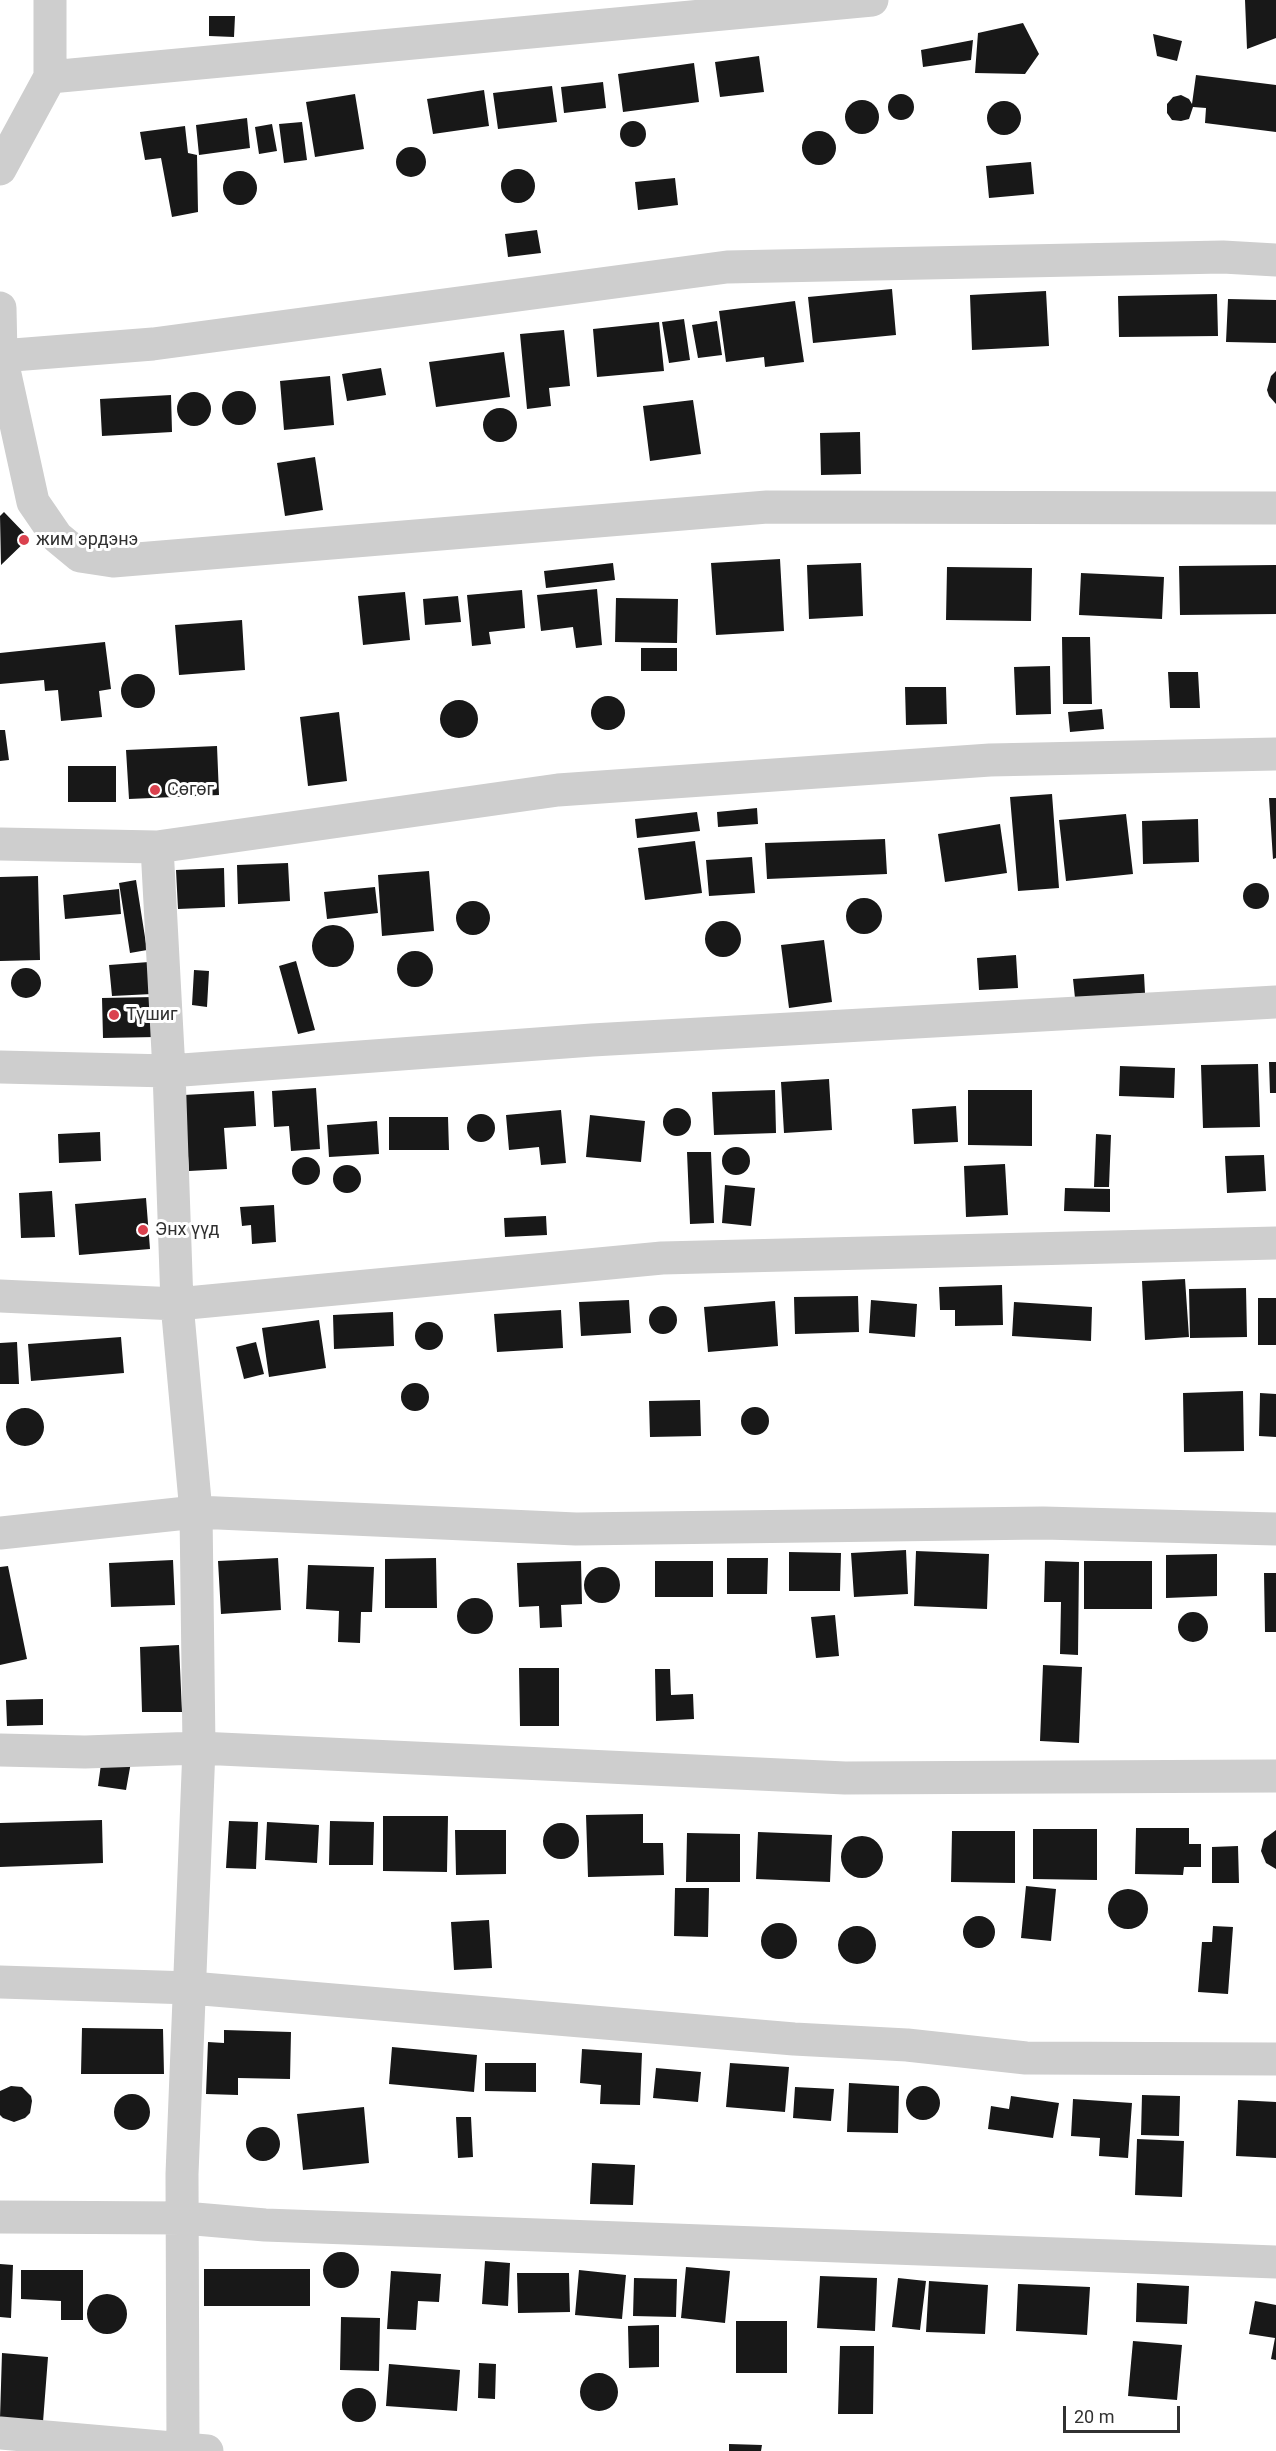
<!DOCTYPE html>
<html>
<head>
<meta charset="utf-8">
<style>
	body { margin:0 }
	#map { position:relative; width:1276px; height:2451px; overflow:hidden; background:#fff; font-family:Roboto,sans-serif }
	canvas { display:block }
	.scale { position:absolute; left:1063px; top:2406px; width:117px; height:27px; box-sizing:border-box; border:3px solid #313131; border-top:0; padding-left:8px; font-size:18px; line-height:21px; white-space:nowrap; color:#313131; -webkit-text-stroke:4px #fff; paint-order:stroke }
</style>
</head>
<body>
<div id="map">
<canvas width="1276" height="2451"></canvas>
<div class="scale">20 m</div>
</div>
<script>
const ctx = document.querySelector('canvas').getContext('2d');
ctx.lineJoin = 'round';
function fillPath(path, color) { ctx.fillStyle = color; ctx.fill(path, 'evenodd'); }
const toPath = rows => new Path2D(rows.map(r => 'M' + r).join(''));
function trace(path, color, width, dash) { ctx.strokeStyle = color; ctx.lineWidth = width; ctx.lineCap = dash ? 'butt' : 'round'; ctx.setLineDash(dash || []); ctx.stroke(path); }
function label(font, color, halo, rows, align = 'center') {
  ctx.font = font + ' Roboto,sans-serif'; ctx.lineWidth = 6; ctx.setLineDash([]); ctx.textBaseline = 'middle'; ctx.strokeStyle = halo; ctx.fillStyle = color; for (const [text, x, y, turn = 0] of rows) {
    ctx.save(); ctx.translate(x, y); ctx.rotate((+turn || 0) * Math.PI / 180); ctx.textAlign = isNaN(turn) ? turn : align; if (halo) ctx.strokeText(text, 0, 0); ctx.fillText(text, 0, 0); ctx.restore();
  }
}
fillPath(toPath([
	[1245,0,1276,0,1276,38,1247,49],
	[209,16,235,16,234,37,209,36],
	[1023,23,1039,54,1025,74,975,73,978,33],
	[1153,34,1182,41,1177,61,1157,56],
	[973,40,971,60,923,67,921,50],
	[759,56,764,92,720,97,715,62],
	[694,63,699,102,623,112,618,74],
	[1196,75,1276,85,1276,132,1205,123,1206,108,1193,107,1189,119,1181,121,1172,120,1167,113,1167,104,1173,97,1181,95,1189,99,1192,104],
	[603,82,606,108,564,113,561,87],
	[552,86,557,122,498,129,493,93],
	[484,90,489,126,433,134,427,99],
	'888 107a13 13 0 1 1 26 0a13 13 0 1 1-26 0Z',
	[355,94,364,149,315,157,306,102],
	'845 117a17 17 0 1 1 34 0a17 17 0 1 1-34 0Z',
	'987 118a17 17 0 1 1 34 0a17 17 0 1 1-34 0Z',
	[247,118,250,148,199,155,196,125],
	'620 134a13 13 0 1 1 26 0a13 13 0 1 1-26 0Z',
	[302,122,307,160,284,163,279,124],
	[272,124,277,151,259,154,255,127],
	[185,126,188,153,197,155,198,212,172,217,161,158,145,160,140,132],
	'802 148a17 17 0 1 1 34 0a17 17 0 1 1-34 0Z',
	'396 162a15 15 0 1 1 30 0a15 15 0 1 1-30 0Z',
	[1031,162,1034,194,989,198,986,166],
	'501 186a17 17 0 1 1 34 0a17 17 0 1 1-34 0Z',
	'223 188a17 17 0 1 1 34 0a17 17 0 1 1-34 0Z',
	[675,178,678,205,638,210,635,182],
	[537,230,541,253,508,257,505,234],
	[892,289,896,335,813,343,808,297],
	[1046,291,1049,346,972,350,970,295],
	[1217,294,1218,336,1119,337,1118,296],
	[1228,299,1276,300,1276,343,1226,342],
	[795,301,804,362,765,367,764,357,726,362,719,311],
	[684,319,690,360,669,363,662,322],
	[717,321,722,355,698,358,692,325],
	[659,322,664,371,597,377,593,329],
	[564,330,570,386,549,388,551,406,527,409,520,334],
	[504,352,510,397,436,407,429,362],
	[381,368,386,395,347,401,342,374],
	[1276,371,1276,404,1269,396,1267,390,1271,376],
	[330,376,334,425,284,430,280,381],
	'222 408a17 17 0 1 1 34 0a17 17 0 1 1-34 0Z',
	'177 409a17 17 0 1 1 34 0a17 17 0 1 1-34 0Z',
	[171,395,172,432,102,436,100,399],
	[693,400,701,454,650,461,643,406],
	'483 425a17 17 0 1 1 34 0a17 17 0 1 1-34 0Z',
	[860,432,861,474,821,475,820,433],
	[315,457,323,510,285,516,277,463],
	[4,512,29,538,1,565,0,516],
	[780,559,784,631,716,635,711,563],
	[613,563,615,580,546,588,544,571],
	[861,563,863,616,809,619,807,565],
	[1276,565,1276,614,1180,615,1179,566],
	[947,567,1032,568,1031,621,946,620],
	[1081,573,1164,577,1162,619,1079,615],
	[597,589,602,645,576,648,573,627,541,631,537,595],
	[522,590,525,628,489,632,491,644,472,646,467,595],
	[405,592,410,640,363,645,358,596],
	[458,596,461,622,425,625,423,599],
	[616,598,678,599,677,643,615,642],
	[242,620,245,670,179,675,175,625],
	[1062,637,1090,637,1092,704,1063,704],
	[105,642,111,689,99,691,102,717,61,721,58,690,45,691,44,680,0,684,0,653],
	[641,648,677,648,677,671,641,671],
	[1050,666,1051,714,1016,715,1014,667],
	[1168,672,1198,672,1200,708,1170,708],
	'121 691a17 17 0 1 1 34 0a17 17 0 1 1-34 0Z',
	[905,687,946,687,947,724,906,725],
	'591 713a17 17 0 1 1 34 0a17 17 0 1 1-34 0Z',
	'440 719a19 19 0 1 1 38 0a19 19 0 1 1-38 0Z',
	[1102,709,1104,729,1070,732,1068,712],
	[339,712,347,781,308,786,300,717],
	[0,730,5,730,9,760,0,761],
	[217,746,219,795,129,799,126,750],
	[68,766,116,766,116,802,68,802],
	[1052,794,1059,888,1018,891,1010,797],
	[1269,798,1276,798,1276,858,1273,859],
	[757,808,758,824,718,827,717,812],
	[697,812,700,831,637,838,635,819],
	[1126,814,1133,874,1066,881,1059,820],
	[1198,819,1199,862,1143,864,1142,821],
	[1000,824,1007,873,945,882,938,834],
	[885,839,887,874,767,879,765,843],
	[695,841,702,893,645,900,638,848],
	[752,857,755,893,709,896,706,860],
	[288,863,290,901,238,904,237,865],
	[224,868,225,907,178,909,176,870],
	[429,871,434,931,382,936,378,875],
	[38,876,40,960,0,961,0,877],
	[136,880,147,950,130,953,119,883],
	'1243 896a13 13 0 1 1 26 0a13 13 0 1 1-26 0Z',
	[375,887,378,913,327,919,324,892],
	[119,889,121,914,65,919,63,895],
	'846 916a18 18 0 1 1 36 0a18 18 0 1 1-36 0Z',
	'456 918a17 17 0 1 1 34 0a17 17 0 1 1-34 0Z',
	'705 939a18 18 0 1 1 36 0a18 18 0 1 1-36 0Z',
	'312 946a21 21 0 1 1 42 0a21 21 0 1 1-42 0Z',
	[824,940,832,1002,789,1008,781,945],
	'397 969a18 18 0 1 1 36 0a18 18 0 1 1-36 0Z',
	[1016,955,1018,988,979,990,977,958],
	[296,961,315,1030,298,1034,279,966],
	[149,962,152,994,112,996,109,965],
	'11 983a15 15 0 1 1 30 0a15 15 0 1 1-30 0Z',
	[194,970,209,971,207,1007,192,1005],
	[1144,974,1145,993,1075,998,1073,979],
	[155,997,156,1037,103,1038,102,998],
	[1269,1062,1276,1062,1276,1093,1270,1093],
	[1258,1064,1260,1127,1203,1128,1201,1065],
	[1120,1066,1175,1068,1174,1098,1119,1096],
	[829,1079,832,1130,784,1133,781,1082],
	[316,1088,320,1149,291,1151,289,1126,274,1127,272,1091],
	[775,1090,776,1133,714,1135,712,1092],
	[968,1090,1032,1090,1032,1146,968,1145],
	[254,1091,256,1126,224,1128,227,1169,189,1171,184,1095],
	[956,1106,958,1142,914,1144,912,1109],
	'663 1122a14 14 0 1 1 28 0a14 14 0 1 1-28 0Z',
	[561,1110,566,1163,541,1165,539,1147,509,1150,506,1115],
	'467 1128a14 14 0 1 1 28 0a14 14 0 1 1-28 0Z',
	[590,1115,645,1121,641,1162,586,1157],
	[389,1117,448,1117,449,1150,389,1150],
	[377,1121,379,1154,329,1157,327,1125],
	[100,1132,101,1161,59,1163,58,1134],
	[1096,1134,1111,1135,1109,1187,1094,1187],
	'722 1161a14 14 0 1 1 28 0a14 14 0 1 1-28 0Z',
	[687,1152,711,1152,714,1223,690,1224],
	[1264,1155,1266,1191,1227,1193,1225,1156],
	'292 1171a14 14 0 1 1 28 0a14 14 0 1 1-28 0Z',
	[1005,1164,1008,1215,966,1217,964,1166],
	'333 1179a14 14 0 1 1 28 0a14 14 0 1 1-28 0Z',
	[725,1185,755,1188,751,1226,722,1223],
	[1065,1188,1110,1189,1110,1212,1064,1211],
	[52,1191,55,1237,21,1238,19,1193],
	[146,1198,150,1249,79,1255,75,1204],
	[274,1205,276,1242,252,1244,251,1225,242,1226,240,1207],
	[546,1216,547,1235,505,1237,504,1218],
	[1185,1279,1189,1337,1145,1340,1142,1281],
	[1002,1285,1003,1325,955,1326,955,1310,940,1310,939,1287],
	[1246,1288,1247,1337,1190,1338,1189,1289],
	[858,1296,859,1332,795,1334,794,1297],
	[1258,1298,1276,1298,1276,1345,1258,1345],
	[629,1300,631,1333,581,1336,579,1302],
	[871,1300,917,1304,915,1337,869,1333],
	[775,1301,778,1346,708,1352,704,1307],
	[1014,1302,1092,1307,1091,1341,1012,1336],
	'649 1320a14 14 0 1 1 28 0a14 14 0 1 1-28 0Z',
	[561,1310,563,1348,497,1352,494,1314],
	[393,1312,394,1346,334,1349,333,1315],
	[319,1320,326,1368,269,1377,262,1328],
	'415 1336a14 14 0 1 1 28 0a14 14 0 1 1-28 0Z',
	[121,1337,124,1373,31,1381,28,1344],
	[17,1342,19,1384,0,1384,0,1343],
	[256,1342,264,1374,244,1379,236,1347],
	'401 1397a14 14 0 1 1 28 0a14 14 0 1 1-28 0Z',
	[1243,1391,1244,1451,1184,1452,1183,1393],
	[1260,1393,1276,1394,1276,1437,1259,1436],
	[700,1400,701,1436,650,1437,649,1401],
	'741 1421a14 14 0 1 1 28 0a14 14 0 1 1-28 0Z',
	'6 1427a19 19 0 1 1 38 0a19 19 0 1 1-38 0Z',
	[906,1550,908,1594,854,1597,851,1553],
	[916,1551,989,1554,987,1609,914,1606],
	[789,1552,841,1553,840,1591,789,1591],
	[1217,1554,1217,1596,1166,1598,1166,1555],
	[278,1558,281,1610,221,1614,218,1561],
	[436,1558,437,1608,385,1608,385,1559],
	[727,1558,768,1558,767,1594,727,1594],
	[173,1560,175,1605,111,1607,109,1563],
	[581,1561,582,1604,561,1605,562,1627,540,1628,539,1606,519,1607,517,1563],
	[655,1561,713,1561,713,1597,655,1597],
	[1045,1561,1079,1562,1078,1655,1060,1654,1061,1602,1044,1602],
	[1084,1561,1152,1561,1152,1609,1084,1609],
	[308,1565,374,1567,372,1612,361,1612,360,1643,338,1642,339,1611,306,1609],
	[8,1566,27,1659,0,1665,0,1567],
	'584 1585a18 18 0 1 1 36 0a18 18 0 1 1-36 0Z',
	[1264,1573,1276,1573,1276,1632,1265,1632],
	'457 1616a18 18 0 1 1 36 0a18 18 0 1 1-36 0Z',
	'1178 1627a15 15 0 1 1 30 0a15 15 0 1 1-30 0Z',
	[835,1615,839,1656,816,1658,811,1617],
	[179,1645,182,1712,142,1712,140,1647],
	[1043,1665,1082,1667,1079,1743,1040,1741],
	[519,1668,559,1668,559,1726,520,1726],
	[655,1669,670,1669,671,1695,693,1694,694,1719,656,1721],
	[43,1699,43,1725,7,1726,6,1700],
	[102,1757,131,1762,126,1790,98,1786],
	[643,1814,643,1843,663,1843,664,1875,588,1877,586,1815],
	[383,1816,448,1816,447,1872,383,1871],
	[102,1820,103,1863,0,1867,0,1823],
	[229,1821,258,1822,256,1869,226,1868],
	[330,1821,374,1822,373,1865,329,1865],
	[267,1822,319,1825,317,1863,265,1860],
	'543 1841a18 18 0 1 1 36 0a18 18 0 1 1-36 0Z',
	[1136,1828,1189,1828,1189,1844,1201,1844,1201,1867,1184,1867,1183,1875,1135,1874],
	[1033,1829,1097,1829,1097,1880,1033,1879],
	[455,1830,506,1830,506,1874,456,1875],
	[1276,1830,1276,1869,1266,1863,1261,1851,1264,1839],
	[952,1831,1015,1831,1015,1883,951,1882],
	[758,1832,832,1835,830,1882,756,1879],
	[687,1833,740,1834,740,1882,686,1882],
	'841 1857a21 21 0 1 1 42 0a21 21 0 1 1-42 0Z',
	[1238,1846,1239,1883,1212,1883,1212,1847],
	[1026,1886,1056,1889,1051,1941,1021,1938],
	[675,1888,709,1888,708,1937,674,1936],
	'1108 1909a20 20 0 1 1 40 0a20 20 0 1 1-40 0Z',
	'963 1932a16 16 0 1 1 32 0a16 16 0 1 1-32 0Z',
	[489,1920,492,1968,454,1970,451,1922],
	'761 1941a18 18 0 1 1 36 0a18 18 0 1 1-36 0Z',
	'838 1945a19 19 0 1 1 38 0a19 19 0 1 1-38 0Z',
	[1213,1926,1233,1927,1228,1994,1198,1992,1202,1942,1212,1942],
	[82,2028,163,2029,164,2074,81,2074],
	[224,2030,291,2032,290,2079,238,2078,238,2095,206,2094,208,2042,224,2043],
	[392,2047,477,2055,474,2092,389,2084],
	[582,2049,642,2053,640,2105,600,2104,601,2085,580,2083],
	[485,2063,536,2063,536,2092,485,2091],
	[730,2063,789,2067,785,2112,726,2107],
	[656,2068,701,2072,698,2102,653,2098],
	[849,2083,899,2086,898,2133,847,2132],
	'906 2103a17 17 0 1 1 34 0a17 17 0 1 1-34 0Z',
	[11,2086,22,2087,31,2096,32,2101,30,2113,25,2118,14,2122,3,2118,0,2115,0,2091],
	[795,2087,834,2089,831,2121,793,2118],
	'114 2112a18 18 0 1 1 36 0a18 18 0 1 1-36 0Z',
	[1142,2095,1180,2096,1179,2136,1141,2135],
	[1011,2096,1059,2103,1053,2138,988,2129,991,2106,1009,2109],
	[1073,2099,1132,2103,1128,2158,1099,2156,1100,2138,1071,2136],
	[1238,2100,1276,2102,1276,2158,1236,2156],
	[364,2107,369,2163,303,2170,297,2114],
	[456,2117,471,2117,473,2157,458,2158],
	'246 2144a17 17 0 1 1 34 0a17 17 0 1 1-34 0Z',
	[1137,2139,1184,2141,1182,2197,1135,2195],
	[592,2163,635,2165,633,2205,590,2204],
	'323 2270a18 18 0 1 1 36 0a18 18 0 1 1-36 0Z',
	[485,2261,510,2263,508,2306,482,2304],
	[0,2264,13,2265,11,2318,0,2317],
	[686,2267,730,2271,725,2323,681,2318],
	[204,2269,310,2269,310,2306,204,2306],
	[21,2270,83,2270,83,2320,61,2320,61,2301,21,2299],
	[579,2270,626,2275,622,2319,575,2315],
	[391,2271,441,2274,439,2302,418,2301,416,2330,387,2329],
	[517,2273,569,2273,570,2312,518,2313],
	[820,2276,877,2278,875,2331,817,2328],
	[634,2278,677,2279,676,2317,633,2316],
	[898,2278,926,2281,920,2330,892,2327],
	[929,2281,988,2285,985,2334,926,2332],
	[1137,2283,1189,2286,1187,2324,1136,2322],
	[1018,2284,1090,2287,1087,2335,1016,2331],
	'87 2314a20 20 0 1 1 40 0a20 20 0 1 1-40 0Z',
	[1255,2301,1276,2305,1276,2360,1271,2359,1275,2338,1249,2334],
	[341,2317,380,2318,379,2371,340,2370],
	[736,2321,787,2321,787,2373,736,2373],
	[659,2325,659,2367,629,2368,628,2326],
	[1133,2341,1182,2345,1177,2400,1128,2396],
	[840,2346,874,2346,873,2414,838,2414],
	[2,2353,48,2357,43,2422,0,2418],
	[479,2363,496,2364,495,2399,478,2398],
	[389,2364,460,2370,457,2411,386,2406],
	'580 2392a19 19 0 1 1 38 0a19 19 0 1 1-38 0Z',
	'342 2405a17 17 0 1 1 34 0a17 17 0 1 1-34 0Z',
	[729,2444,762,2445,761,2451,729,2451]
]), '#181818');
trace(toPath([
	[50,77,872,0],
	[0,169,50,77,50,0],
	[0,308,1,356,33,502,57,537,80,556,113,561,767,507,1276,508],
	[0,356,153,344,727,267,1223,257,1276,260],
	[0,844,157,847,558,790,990,760,1276,754],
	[157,847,169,1071,177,1304,196,1512,199,1748,182,2174,183,2449],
	[0,1067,169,1071,592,1040,1276,1002],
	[0,1296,177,1304,662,1258,1276,1243],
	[0,1533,196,1512,576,1529,1043,1523,1276,1529],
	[0,1750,85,1752,199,1748,845,1778,1276,1776],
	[0,1982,191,1988,794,2039,907,2045,1026,2058,1276,2059],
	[0,2217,184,2218,265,2225,1276,2262],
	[0,2433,207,2451]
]), '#cecece', 33);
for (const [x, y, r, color] of [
	[24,540,6,"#da414e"],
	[155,790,6,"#da414e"],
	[114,1015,6,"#da414e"],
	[143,1230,6,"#da414e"]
]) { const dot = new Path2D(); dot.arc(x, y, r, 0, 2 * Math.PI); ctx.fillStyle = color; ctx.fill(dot); trace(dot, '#fff', 2); }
label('18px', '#313131', '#fff', [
	["жим эрдэнэ",36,540],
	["Сөгөг",167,790],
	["Түшиг",126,1015],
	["Энх үүд",155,1230]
], 'left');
</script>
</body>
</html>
